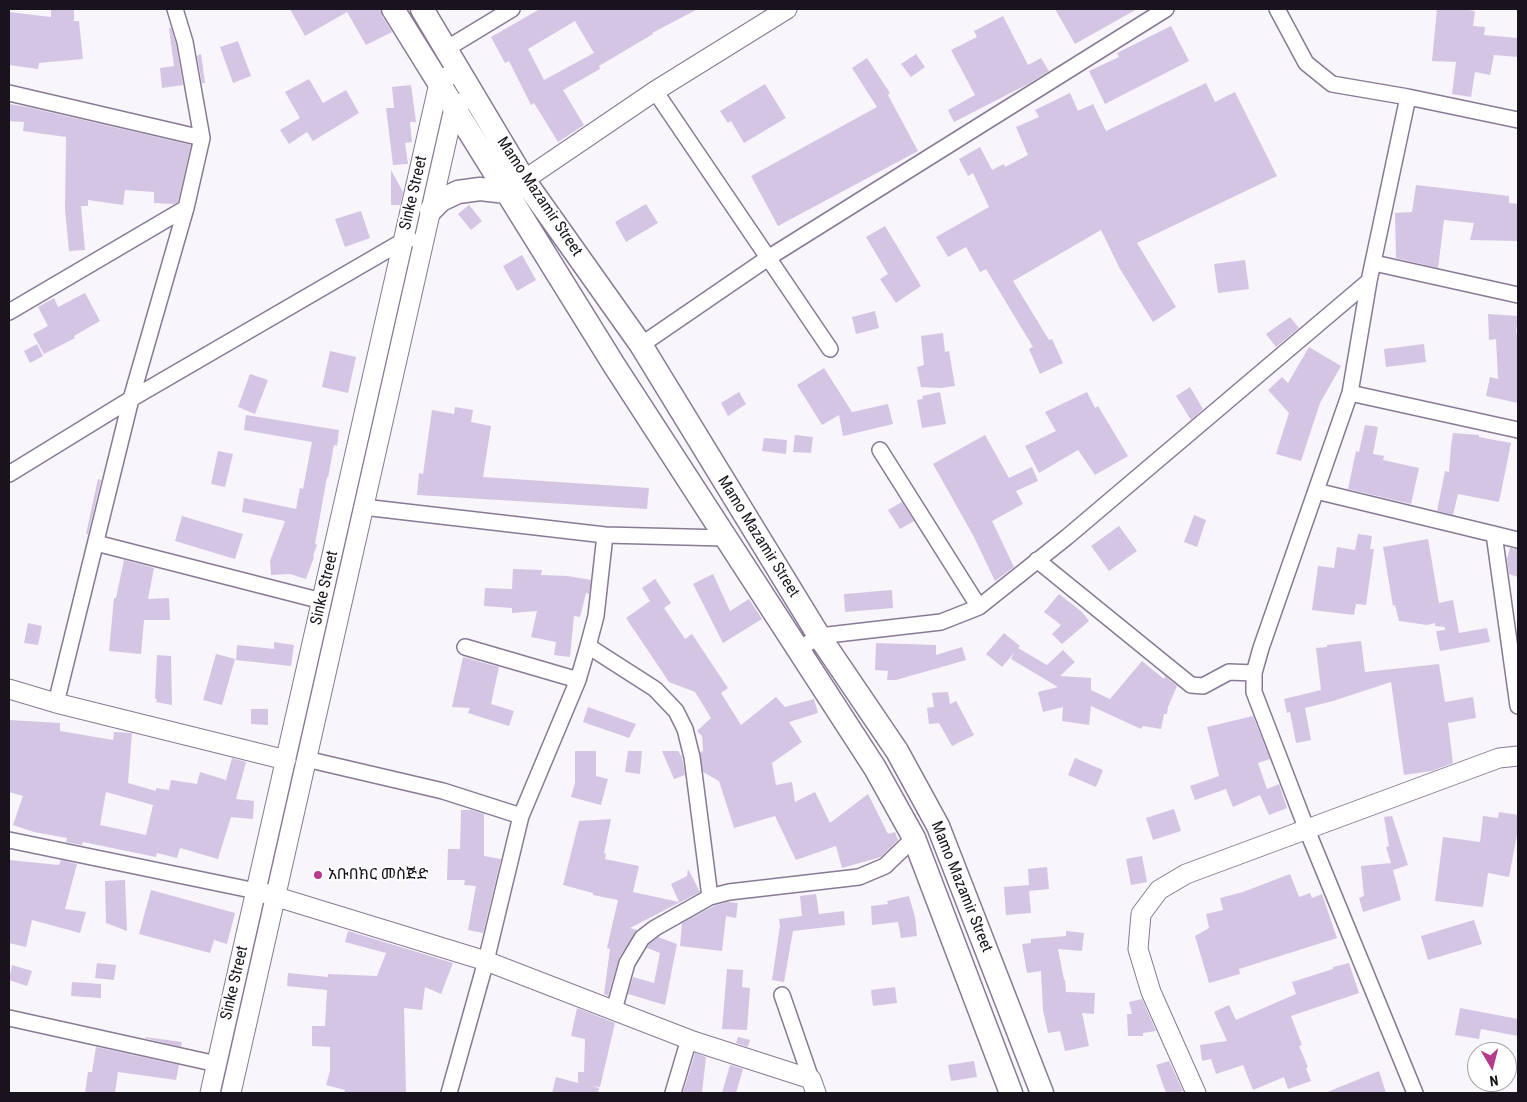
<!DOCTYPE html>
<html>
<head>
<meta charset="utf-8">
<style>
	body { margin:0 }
	#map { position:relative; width:1527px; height:1102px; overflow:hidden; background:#f8f5fb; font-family:"Roboto Condensed",sans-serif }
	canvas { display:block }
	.frame { position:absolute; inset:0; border:10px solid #19131e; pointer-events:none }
	.north { position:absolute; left:1467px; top:1042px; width:50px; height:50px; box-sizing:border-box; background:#fff; border:1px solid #a3a1a5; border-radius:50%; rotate:172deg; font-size:14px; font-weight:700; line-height:20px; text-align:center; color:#19131e }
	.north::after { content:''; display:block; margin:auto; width:18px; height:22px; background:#b73b8b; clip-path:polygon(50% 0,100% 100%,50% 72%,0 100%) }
</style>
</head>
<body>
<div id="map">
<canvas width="1527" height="1102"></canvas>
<div class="frame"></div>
<div class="north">N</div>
</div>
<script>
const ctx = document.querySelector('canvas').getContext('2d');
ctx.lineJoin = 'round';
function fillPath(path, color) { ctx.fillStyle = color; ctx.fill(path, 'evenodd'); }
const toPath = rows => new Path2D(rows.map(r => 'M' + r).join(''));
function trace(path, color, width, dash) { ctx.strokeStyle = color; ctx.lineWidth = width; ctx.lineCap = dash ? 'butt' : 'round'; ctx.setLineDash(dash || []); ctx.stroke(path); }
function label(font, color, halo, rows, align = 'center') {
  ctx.font = font + ' "Roboto Condensed","Noto Sans Ethiopic",sans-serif'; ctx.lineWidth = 4; ctx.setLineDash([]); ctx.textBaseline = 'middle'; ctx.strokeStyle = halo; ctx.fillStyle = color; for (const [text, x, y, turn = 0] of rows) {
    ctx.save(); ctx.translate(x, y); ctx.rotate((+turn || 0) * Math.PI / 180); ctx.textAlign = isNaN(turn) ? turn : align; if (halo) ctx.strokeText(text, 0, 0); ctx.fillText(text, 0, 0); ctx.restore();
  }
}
fillPath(toPath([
	[51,9,74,9,74,21,79,21,83,59,39,63,38,69,9,65,9,12,51,17],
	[290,9,380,9,382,16,392,32,366,45,347,12,305,36],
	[540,9,698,9,652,33,653,34,599,66,600,69,563,90,584,125,558,142,534,103,531,105,509,61,505,63,491,37],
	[575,21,594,53,544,80,528,49],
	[1055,9,1137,9,1075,44],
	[1437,9,1461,9,1475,11,1473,26,1485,27,1484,35,1518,38,1517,57,1494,55,1490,75,1475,72,1471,97,1452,94,1456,62,1432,61],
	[1003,16,1028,65,1041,58,1049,71,1028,84,954,122,948,110,975,95,951,50,977,37,974,31],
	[1171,26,1189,61,1105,104,1089,71,1119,57,1117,53],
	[169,28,171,28,176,44,183,85,162,88,160,68,174,66],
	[238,41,251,76,233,83,220,47],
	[201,54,205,83,202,83,197,56],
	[916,54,925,67,911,77,901,64],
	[867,58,890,93,888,95,918,151,778,226,751,176,877,107,852,68],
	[309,79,323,103,346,90,359,113,313,141,307,132,289,144,280,130,300,118,285,92],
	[1206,83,1215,102,1235,92,1277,176,1137,243,1176,307,1153,322,1120,269,1101,230,1013,281,1049,340,1052,339,1063,363,1040,374,1029,349,1033,347,986,269,980,272,966,247,948,257,936,237,989,207,973,173,968,176,959,159,980,147,992,170,1004,164,1005,167,1028,155,1016,127,1039,117,1035,110,1070,93,1078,111,1093,104,1106,131],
	[765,84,786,118,744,143,731,121,728,123,720,111],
	[411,85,416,122,410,122,412,142,405,143,408,164,393,165,386,108,394,108,392,87],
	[9,104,27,107,191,145,178,202,174,204,154,203,154,192,125,190,123,205,88,200,88,206,81,206,85,250,69,251,65,209,66,137,23,131,24,122,9,121],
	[391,170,403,192,400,205,391,205],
	[1416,185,1509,196,1509,203,1518,204,1518,241,1470,240,1474,223,1444,220,1438,268,1396,258,1395,213,1412,212],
	[646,204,658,223,626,242,615,222],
	[469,205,482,221,471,230,458,214],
	[361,211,370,238,345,247,335,219],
	[885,226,921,286,896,303,880,279,888,274,866,237],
	[522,255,536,280,517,291,503,266],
	[1245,260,1249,289,1218,293,1214,264],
	[85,293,100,321,74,336,75,338,44,354,33,334,48,326,38,307,54,298,58,307],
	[875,311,879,328,856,334,852,317],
	[1488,314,1518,316,1516,333,1518,333,1518,403,1486,396,1490,377,1498,379,1496,339,1489,340],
	[1290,317,1299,328,1276,347,1266,334],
	[943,333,945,352,949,351,955,386,941,388,921,387,917,367,924,365,921,336],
	[37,344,43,356,30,363,24,351],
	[1424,344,1426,362,1386,367,1384,349],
	[1309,347,1341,366,1320,403,1301,461,1276,454,1289,413,1268,390,1282,377,1288,383],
	[330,351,356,357,348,393,322,387],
	[824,368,852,412,888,404,893,424,843,436,839,415,822,425,797,385],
	[250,374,268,380,255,414,238,407],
	[1190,387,1203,409,1191,420,1176,396],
	[739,392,746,404,728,416,721,403],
	[940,392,946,424,922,428,917,400,923,399,922,396],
	[1087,392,1095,408,1098,406,1128,456,1095,475,1078,450,1039,473,1025,446,1056,431,1045,412],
	[455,407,473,410,471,422,491,426,483,477,649,488,647,509,417,495,419,473,423,474,432,410,454,414],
	[246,415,339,430,337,446,334,445,328,478,327,477,315,544,317,545,313,556,314,557,306,579,290,574,271,575,270,561,285,521,242,512,244,498,296,509,300,488,303,489,312,442,244,430],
	[1365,425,1378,427,1373,454,1384,456,1383,460,1419,468,1411,504,1348,489,1356,451,1359,452],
	[1453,433,1479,435,1479,437,1511,443,1499,502,1458,494,1453,515,1437,511,1445,471,1449,472,1451,446],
	[795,435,813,437,811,453,793,452],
	[985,435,1009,478,1032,467,1038,481,1016,491,1023,504,992,521,1014,567,995,581,974,537,933,464],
	[764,438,787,440,786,454,762,451],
	[218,451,233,454,225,487,211,484],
	[98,479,101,480,88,534,86,534],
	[902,502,914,521,900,529,888,510],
	[1194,515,1206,520,1197,547,1184,542],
	[182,516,243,534,235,559,175,541],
	[1119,526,1137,551,1109,571,1091,546],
	[1358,534,1372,536,1370,549,1374,549,1366,605,1356,604,1354,615,1312,610,1318,566,1334,568,1337,547,1355,550],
	[1428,539,1439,603,1453,600,1459,633,1487,628,1490,642,1440,651,1436,631,1445,630,1445,627,1435,626,1435,623,1427,625,1399,621,1395,605,1393,606,1383,547],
	[1510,548,1518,549,1518,577,1509,574,1507,559],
	[124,560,154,568,148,599,169,598,170,620,144,620,141,654,109,651,114,598,116,598],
	[513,569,542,570,541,575,568,576,591,580,589,594,586,593,580,617,574,616,570,657,554,655,556,642,531,637,537,611,512,613,512,608,484,606,485,588,512,589],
	[713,574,730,611,749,599,762,619,723,643,693,584],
	[655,579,671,603,664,608,685,639,692,634,728,688,721,693,741,725,776,697,785,707,814,699,818,713,789,722,802,742,772,763,776,785,792,782,795,802,815,792,830,823,868,794,888,834,895,832,898,840,881,857,842,868,836,846,796,860,775,816,734,828,719,781,703,772,700,752,703,751,702,736,697,731,711,718,695,692,669,682,626,618,650,601,642,588],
	[892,590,893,608,845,612,844,594],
	[1059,594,1082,612,1089,621,1062,644,1052,634,1061,625,1044,612],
	[28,623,42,626,38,645,24,643],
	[1004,633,1020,646,1018,648,1047,665,1063,650,1075,662,1060,676,1091,678,1091,690,1110,699,1142,661,1164,679,1165,676,1177,686,1168,707,1167,714,1164,714,1161,729,1143,726,1141,729,1091,706,1089,725,1062,721,1063,707,1043,712,1038,692,1058,687,1011,659,1014,653,1002,667,986,654],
	[1361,641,1365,672,1439,664,1445,702,1473,697,1476,718,1448,723,1453,763,1432,771,1404,775,1391,682,1333,701,1305,708,1311,740,1296,743,1290,712,1287,713,1284,699,1321,690,1316,648,1327,647,1327,645],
	[274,642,294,645,291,666,236,660,237,645,274,649],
	[876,643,936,645,936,655,962,647,966,660,896,680,887,680,888,671,875,670],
	[216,654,235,659,222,705,203,700],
	[157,655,171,656,172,705,156,702,157,699,155,699],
	[463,657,499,667,491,704,514,711,509,726,468,713,470,708,452,707],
	[948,692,950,704,956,701,974,735,952,746,939,723,929,724,927,708,934,707,932,693],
	[588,707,636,724,629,738,583,722],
	[251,709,268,709,268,725,251,724],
	[1253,716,1270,759,1258,763,1267,789,1279,784,1287,808,1269,815,1260,795,1233,807,1226,789,1195,800,1190,786,1219,776,1207,727],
	[9,720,60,723,60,731,113,740,114,732,132,733,128,783,156,791,156,788,169,790,171,780,197,784,200,772,226,780,232,758,246,762,236,799,254,801,253,819,231,817,218,859,180,848,177,858,157,853,156,857,83,842,82,845,66,842,67,838,34,832,13,825,23,796,9,792],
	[106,792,153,805,146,835,100,825],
	[575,751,596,751,596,776,608,779,601,805,571,797,575,783],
	[628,751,642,751,640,774,625,772],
	[662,751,678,751,682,757,685,775,674,779],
	[1075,758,1103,770,1096,787,1068,775],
	[1174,809,1181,831,1153,840,1146,818],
	[461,810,471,810,484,814,484,856,501,859,483,933,468,930,476,886,464,885,465,880,447,880,448,849,460,849],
	[1499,812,1518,815,1518,829,1509,877,1488,873,1483,907,1435,901,1443,837,1480,842,1483,816,1498,818],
	[1392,816,1408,865,1393,870,1386,847,1389,846,1384,817],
	[611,819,604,853,606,854,605,859,639,866,633,892,679,902,671,884,687,876,688,869,700,892,630,928,637,930,619,958,608,996,604,994,610,949,607,948,618,900,593,895,593,893,563,885,579,821],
	[1142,856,1147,882,1131,885,1126,859],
	[9,860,59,865,61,860,77,864,65,909,86,912,80,933,32,920,26,947,9,943],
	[1391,863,1401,900,1363,912,1359,898,1364,896,1361,866],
	[1047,867,1049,889,1029,891,1031,913,1006,915,1004,887,1029,885,1028,869],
	[1290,874,1299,897,1310,893,1312,898,1322,894,1337,938,1239,969,1240,974,1209,983,1195,936,1209,928,1206,914,1223,910,1220,898,1243,892],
	[125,880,127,931,106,923,105,881],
	[151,890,235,913,227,944,214,940,210,953,139,934],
	[816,894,819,914,844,911,845,925,793,931,784,982,772,980,780,926,779,919,802,916,800,896],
	[909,896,915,917,917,936,901,938,898,922,872,925,871,906,888,904,887,901],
	[728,902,738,903,736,918,726,916,722,951,680,946,682,923,714,906],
	[1474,920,1482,944,1428,960,1421,936],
	[348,931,453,963,441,994,425,987,422,1010,404,1008,406,1093,344,1093,345,1090,326,1085,330,1071,330,1047,312,1046,312,1026,325,1026,327,990,287,986,288,973,328,977,328,974,377,976,386,953,345,942],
	[1066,931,1084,933,1082,951,1058,949,1064,980,1065,979,1066,992,1095,993,1094,1014,1082,1013,1089,1046,1065,1051,1060,1031,1048,1033,1043,1010,1041,971,1027,973,1022,944,1031,943,1031,939,1066,936],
	[658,937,677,944,665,1005,628,994,633,977,654,983,660,953,647,948,649,944],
	[97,963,116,965,114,980,95,978],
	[1349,963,1359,993,1291,1016,1302,1045,1299,1046,1308,1067,1306,1068,1311,1081,1288,1089,1284,1077,1253,1090,1243,1065,1216,1074,1211,1059,1202,1061,1200,1045,1227,1041,1214,1012,1229,1005,1236,1020,1296,994,1292,982,1333,969,1333,967],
	[12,965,32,971,27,986,9,980],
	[727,969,743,970,742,987,750,988,747,1030,722,1029],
	[72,982,101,984,101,998,71,996],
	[895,987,897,1003,873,1006,871,990],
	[1142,999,1156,1031,1143,1033,1143,1036,1128,1036,1127,1014,1132,1014,1129,1002],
	[577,1008,615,1023,600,1087,592,1086,599,1088,598,1093,552,1093,556,1077,578,1083,578,1072,584,1072,585,1039,571,1036],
	[1460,1008,1518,1019,1518,1036,1481,1029,1479,1039,1455,1035],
	[145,1037,182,1042,181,1047,145,1038],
	[738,1037,750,1040,748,1047,736,1043],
	[96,1047,179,1065,176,1080,118,1072,115,1093,85,1093,88,1072,92,1072],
	[695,1053,706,1057,702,1093,683,1093],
	[974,1061,977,1077,951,1081,948,1065],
	[1169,1061,1183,1091,1175,1093,1166,1093,1156,1065],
	[730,1065,743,1069,736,1093,722,1093],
	[1379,1071,1386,1093,1325,1093]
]), '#d5c5e4');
const minor = toPath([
	[1277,9,1306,63,1332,84,1408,97,1518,120],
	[446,49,512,9],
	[655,91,830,349],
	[9,93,202,138],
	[1408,97,1369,281,1350,393,1261,648,1254,673,1254,692,1307,830,1415,1093],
	[1374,263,1518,295],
	[9,312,186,208],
	[641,345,768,258,1166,9],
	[1350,393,1518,430],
	[880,450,979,607],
	[9,474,131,399,403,241,410,239],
	[1316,491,1518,540],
	[363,507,605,535,725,538],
	[1494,534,1518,706],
	[96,543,322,601],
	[1037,560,1191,685,1203,686,1229,672,1254,673],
	[588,646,655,689,676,711,685,729,692,757,710,897],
	[465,647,578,680],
	[798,650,819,636,941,622,979,607,1067,537,1369,281],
	[56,703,131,399,186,208,202,138,185,42,175,9],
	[306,759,443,791,521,816],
	[9,840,256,891],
	[782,995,811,1079],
	[614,1010,627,963,642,938,655,928,710,897,729,892,859,877,885,866,914,838],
	[9,1018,217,1064],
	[449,1093,486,961,521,816,578,680,588,646,596,616,605,535],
	[673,1093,689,1039]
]);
const tertiary = toPath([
	[524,180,655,91,787,9],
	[9,689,56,703,286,760],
	[264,893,486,961,693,1041,811,1079,816,1093],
	[210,1093,439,83,458,69],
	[231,1093,454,108,461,103],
	[1196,1093,1151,992,1138,949,1141,914,1159,890,1186,874,1499,758,1518,756]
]);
const primary = toPath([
	[393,9,614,365,875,768,914,838,1011,1093],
	[422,9,524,180,641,345,819,636,897,751,938,826,1042,1093],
	[431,210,441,200,458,192,480,189,506,192]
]);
trace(minor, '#887995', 18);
trace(tertiary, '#887995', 21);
trace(primary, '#887995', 25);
trace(minor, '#fff', 15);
trace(tertiary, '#fff', 19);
trace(primary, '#fff', 22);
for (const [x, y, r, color] of [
	[318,875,5,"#b73b8b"]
]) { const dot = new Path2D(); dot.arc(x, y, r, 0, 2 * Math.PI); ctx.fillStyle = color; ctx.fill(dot); trace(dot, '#fff', 2); }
label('16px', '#19131e', '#fff', [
	["Sinke Street",414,193,-77],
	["Mamo Mazamir Street",539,197,56],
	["Mamo Mazamir Street",758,537,58],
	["Sinke Street",325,588,-77],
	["Mamo Mazamir Street",961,887,68],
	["Sinke Street",235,983,-77]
]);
label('16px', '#19131e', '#fff', [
	["አቡበክር መስጅድ",328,875]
], 'left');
</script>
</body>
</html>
